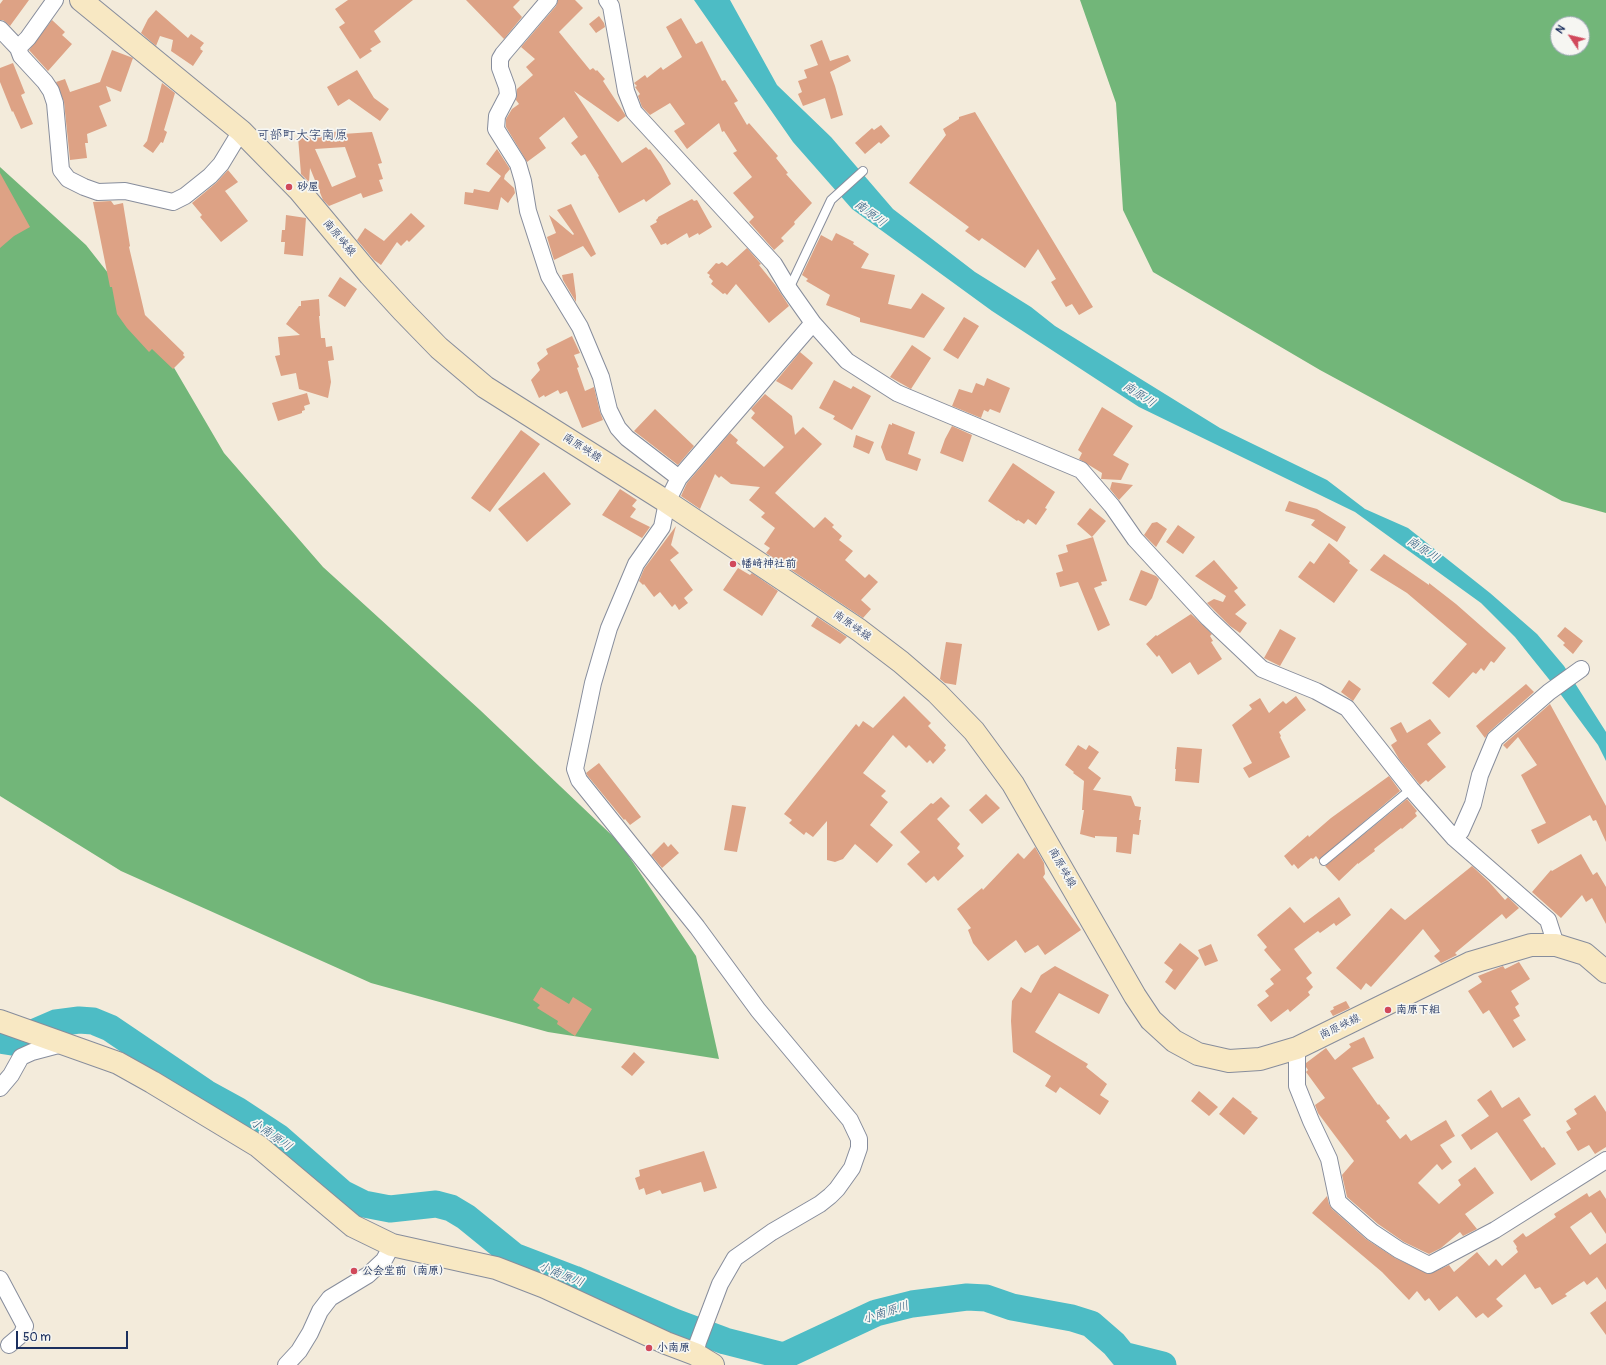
<!DOCTYPE html>
<html>
<head>
<meta charset="utf-8">
<style>
	body { margin:0 }
	#map { position:relative; width:1606px; height:1365px; overflow:hidden; background:#f3ebdb; font-family:Pangolin,sans-serif }
	canvas { display:block }
	.north { position:absolute; left:1550px; top:16px; width:40px; height:40px; box-sizing:border-box; background:#f6f6f2; border:1px solid #9ea6b7; border-radius:50%; rotate:305deg; font-size:11px; font-weight:700; line-height:16px; text-align:center; color:#1b2f5e }
	.north::after { content:''; display:block; margin:auto; width:14px; height:18px; background:#d1495b; clip-path:polygon(50% 0,100% 100%,50% 72%,0 100%) }
	.scale { position:absolute; left:16px; top:1331px; width:112px; height:18px; box-sizing:border-box; border:2px solid #1b2f5e; border-top:0; padding-left:5px; font-size:12px; line-height:14px; white-space:nowrap; color:#1b2f5e; -webkit-text-stroke:3px #f6f6f2; paint-order:stroke }
</style>
</head>
<body>
<div id="map">
<canvas width="1606" height="1365"></canvas>
<div class="north">N</div>
<div class="scale">50 m</div>
</div>
<script>
const ctx = document.querySelector('canvas').getContext('2d');
ctx.lineJoin = 'round';
function fillPath(path, color) { ctx.fillStyle = color; ctx.fill(path, 'evenodd'); }
const toPath = rows => new Path2D(rows.map(r => 'M' + r).join(''));
function trace(path, color, width, dash) { ctx.strokeStyle = color; ctx.lineWidth = width; ctx.lineCap = dash ? 'butt' : 'round'; ctx.setLineDash(dash || []); ctx.stroke(path); }
function label(font, color, halo, rows, align = 'center') {
  ctx.font = font + ' Pangolin,"Klee One",sans-serif'; ctx.lineWidth = 3.5; ctx.setLineDash([]); ctx.textBaseline = 'middle'; ctx.strokeStyle = halo; ctx.fillStyle = color; for (const [text, x, y, turn = 0] of rows) {
    ctx.save(); ctx.translate(x, y); ctx.rotate((+turn || 0) * Math.PI / 180); ctx.textAlign = isNaN(turn) ? turn : align; if (halo) ctx.strokeText(text, 0, 0); ctx.fillText(text, 0, 0); ctx.restore();
  }
}
fillPath(toPath([
	[1080,0,1606,0,1606,513,1562,501,1320,370,1153,272,1123,210,1116,103],
	[1558,24,1582,24,1582,48,1558,48],
	[0,167,86,245,149,325,224,453,323,567,480,710,620,843,696,956,719,1059,548,1032,371,983,121,871,0,796]
]), '#72b679');
fillPath(toPath([
	[694,0,730,0,777,85,831,137,893,209,975,272,1031,307,1055,326,1220,428,1327,480,1365,509,1408,528,1490,593,1537,634,1564,666,1606,732,1606,761,1598,745,1556,688,1515,637,1481,603,1355,512,1139,407,992,311,852,209,793,142]
]), '#4dbcc5');
trace(toPath([
	[0,1040,12,1042,56,1023,79,1020,93,1021,110,1028,206,1093,237,1110,278,1137,342,1193,364,1204,390,1209,436,1204,451,1208,466,1217,514,1256,574,1279,674,1322,725,1341,784,1356,876,1313,912,1304,967,1297,986,1298,1012,1307,1072,1318,1091,1324,1114,1344,1123,1355,1163,1365]
]), '#4dbcc5', 27);
fillPath(toPath([
	[3,0,29,0,10,26,3,20,0,20,0,4],
	[348,0,413,0,374,31,381,42,370,49,372,51,360,59,339,27,345,23,335,9],
	[466,0,520,0,513,7,522,17,504,39],
	[558,0,575,0,583,8,559,32,590,70,593,68,596,71,597,70,605,79,603,81,626,116,618,122,574,91,622,163,646,147,649,150,650,149,661,165,671,184,646,202,644,199,619,213,598,177,599,176,585,154,581,156,571,143,578,137,564,117,539,138,546,148,527,162,506,127,506,119,512,109,519,104,516,100,517,89,533,75,526,67,535,59,521,47,556,6],
	[156,10,188,38,191,34,204,43,200,48,201,49,200,49,203,51,193,66,171,51,173,40,160,36,156,46,141,33,148,19],
	[599,16,604,23,605,27,596,33,589,24],
	[681,18,696,44,702,41,722,81,725,80,738,101,734,103,747,125,749,123,778,156,776,158,788,173,786,174,812,203,794,222,795,224,781,238,784,241,774,250,749,222,754,217,733,193,752,177,733,153,737,151,724,131,722,132,719,123,687,149,674,131,685,124,670,103,650,115,642,107,638,96,640,94,635,87,637,86,634,83,645,75,647,78,661,67,663,70,682,57,666,27],
	[52,20,65,32,62,35,72,44,48,71,29,50],
	[822,40,830,61,848,55,851,61,830,72,835,86,843,115,831,119,825,98,803,106,798,94,802,92,798,81,807,78,804,70,818,65,810,45],
	[112,50,133,58,121,92,106,86,111,101,99,106,107,126,87,134,88,143,85,143,87,158,70,160,64,102,56,82,65,79,70,92,100,82],
	[13,63,25,93,21,95,33,124,21,129,13,111,12,112,0,82,0,68],
	[357,70,374,98,389,109,380,121,349,99,338,106,327,87],
	[162,83,175,93,164,130,167,132,163,143,161,142,153,153,143,146,147,141],
	[975,112,1093,307,1079,315,1072,304,1066,307,1051,282,1056,279,1038,249,1025,268,982,238,979,241,965,231,969,227,909,183,946,135,943,129,959,119,959,117],
	[881,125,890,136,881,144,879,142,865,154,855,143,872,128,874,130],
	[342,131,343,134,372,132,382,163,378,164,383,179,379,180,383,191,363,198,361,193,329,206,323,200,310,168,309,182,301,174,298,137,323,135,323,133],
	[345,147,356,177,332,187,315,149],
	[497,149,510,169,505,175,504,179,514,188,515,193,508,203,501,197,498,210,464,204,465,192,473,193,474,189,489,192,501,176,486,164],
	[228,170,238,182,225,191,248,221,221,242,200,217,202,215,192,203,216,183],
	[0,173,30,227,14,236,0,248],
	[692,199,694,201,697,200,712,227,699,235,698,233,689,238,687,233,667,245,666,243,661,245,650,226,657,222,656,220,658,218,658,217],
	[111,201,114,205,123,203,130,246,129,247,145,315,184,353,183,355,185,357,173,369,152,349,149,352,127,328,117,314,112,287,110,287,93,202],
	[571,204,596,254,591,257,583,246,554,260,547,237,556,233,549,215,573,235,574,234,557,210],
	[411,213,425,226,409,242,407,240,401,246,397,242,381,265,374,260,357,240,365,228,384,241],
	[286,215,306,218,303,256,284,254,285,242,281,242,282,230,285,230],
	[836,233,854,242,853,244,869,254,861,268,895,275,888,304,911,309,922,293,945,308,924,338,860,322,860,318,826,305,830,295,806,281,808,279,802,275,821,235,832,241],
	[747,248,761,264,759,265,776,286,789,306,769,323,736,284,727,295,725,293,723,294,711,284,713,281,709,277,710,275,707,273,716,263,719,264,722,262,727,266],
	[573,273,576,296,576,302,563,280,562,275],
	[340,277,357,289,345,307,328,296],
	[319,299,320,316,319,316,321,338,325,338,326,347,332,346,334,360,328,361,331,382,328,398,299,389,296,373,281,376,275,356,280,355,278,337,300,335,286,324,299,306,301,306,301,301],
	[964,317,979,326,958,359,943,350],
	[572,336,580,353,574,355,579,367,577,368,585,391,594,387,600,412,603,420,582,428,567,391,560,394,558,390,545,397,544,395,539,398,531,380,540,370,537,363,548,354,546,349],
	[912,345,931,358,911,389,890,377],
	[800,352,813,363,792,390,776,381],
	[987,378,1010,388,1000,413,990,409,988,412,984,410,981,418,952,406,959,389,972,393,976,383,984,386],
	[834,380,851,389,853,386,871,396,852,430,833,419,835,416,819,408],
	[307,393,310,404,304,406,305,410,302,411,302,413,278,421,272,403],
	[765,394,792,416,795,435,803,427,822,444,775,493,814,528,825,517,834,525,832,527,842,536,839,540,853,551,845,560,865,578,869,574,878,582,861,600,871,609,863,618,766,553,770,548,764,544,775,528,761,517,765,513,749,500,760,487,731,484,721,476,719,478,715,474,700,509,681,496,687,483,730,433,738,440,736,443,764,467,784,447,751,418,755,413,751,409],
	[1102,407,1133,426,1113,455,1129,464,1121,480,1101,479,1102,473,1079,459,1082,453,1078,450],
	[655,409,694,446,678,465,634,431],
	[892,423,915,432,908,454,921,459,917,471,886,460,881,447,889,424,892,425],
	[952,426,972,435,963,462,940,453,945,439],
	[521,430,540,444,490,512,471,498],
	[856,435,874,442,869,454,853,447],
	[1013,463,1055,492,1045,508,1047,509,1036,525,1028,519,1024,524,1018,520,1017,521,988,501],
	[544,472,571,504,527,542,498,509],
	[1112,482,1133,485,1119,500,1110,489],
	[620,489,637,500,632,506,636,509,630,517,650,527,642,538,602,515],
	[1289,501,1317,509,1346,527,1337,542,1311,525,1315,520,1285,511],
	[1090,508,1106,521,1092,537,1077,524],
	[1157,522,1167,529,1156,547,1144,535,1152,523],
	[1178,525,1195,537,1183,554,1166,542],
	[676,526,671,545,679,553,670,560,693,590,684,598,688,603,679,610,675,604,672,607,660,592,654,597,644,584,643,585,639,581,644,569],
	[1093,537,1107,581,1101,582,1102,585,1094,588,1110,625,1098,631,1078,582,1060,587,1056,573,1063,571,1058,555,1068,552,1066,545],
	[1329,543,1350,561,1349,563,1358,570,1334,603,1298,577,1310,561,1314,564],
	[1384,554,1429,585,1429,583,1456,604,1506,648,1494,663,1491,661,1484,671,1481,668,1476,674,1473,672,1449,698,1432,683,1467,644,1407,593,1370,570],
	[1214,560,1238,588,1234,591,1246,605,1235,614,1247,623,1240,633,1230,626,1207,603,1214,599,1223,602,1226,596,1195,576],
	[738,568,750,575,752,573,778,591,762,616,723,590],
	[1141,570,1156,576,1159,579,1152,598,1146,606,1129,600],
	[1191,614,1212,634,1210,636,1213,641,1211,642,1222,659,1198,675,1190,662,1172,674,1159,655,1157,657,1146,644,1156,635,1157,636],
	[817,617,847,637,840,644,811,626],
	[1565,627,1583,641,1573,654,1563,645,1565,643,1557,636],
	[1280,629,1296,638,1280,666,1264,658],
	[946,642,962,644,956,685,945,683,940,679],
	[1349,680,1361,689,1353,701,1341,692],
	[1526,684,1534,692,1489,732,1485,738,1476,726],
	[904,696,931,723,928,726,946,745,944,748,946,750,933,764,930,760,927,763,909,745,906,748,893,735,863,773,886,791,881,796,888,802,870,825,893,845,877,863,855,844,843,859,835,862,827,860,827,821,813,837,806,832,804,835,789,823,792,820,784,814,856,724,859,727,863,721,873,728],
	[1296,696,1306,710,1279,732,1281,736,1280,737,1290,757,1249,778,1243,768,1252,763,1232,725,1252,709,1249,705,1260,698,1269,713,1283,701,1286,704],
	[1550,704,1606,806,1606,842,1596,820,1593,821,1590,815,1538,844,1531,830,1546,823,1521,775,1537,765,1518,737,1507,749,1503,745],
	[1430,719,1441,733,1427,744,1446,767,1428,782,1426,780,1420,785,1399,759,1391,745,1397,741,1390,728,1401,722,1407,733],
	[1078,745,1086,750,1089,745,1099,752,1088,768,1101,778,1093,790,1131,796,1135,806,1141,807,1139,820,1141,820,1139,835,1133,834,1131,854,1116,852,1117,837,1095,836,1095,838,1080,834,1084,810,1082,810,1084,781,1073,773,1074,772,1065,765],
	[1177,747,1202,749,1199,783,1175,781,1176,769,1175,769],
	[599,763,641,817,630,825,625,819,624,820,587,775,586,773],
	[1389,776,1400,791,1319,860,1316,856,1313,859,1311,858,1298,869,1294,864,1292,866,1284,856,1308,835,1309,837,1331,818],
	[986,794,1000,808,982,824,969,810],
	[941,797,950,806,937,819,960,844,957,848,964,856,938,881,934,876,926,883,907,864,920,852,900,832,931,803,933,804],
	[1407,799,1417,811,1415,813,1417,816,1402,829,1401,828,1374,849,1375,851,1358,864,1358,863,1339,881,1325,866],
	[732,805,746,807,737,852,724,850],
	[664,842,668,847,671,844,679,853,662,868,651,855],
	[1035,847,1044,863,1045,874,1043,877,1081,930,1045,955,1038,945,1025,953,1016,940,988,961,973,943,968,930,971,928,957,909,982,888,983,890,1018,853,1024,859],
	[1581,854,1593,875,1597,872,1606,887,1606,924,1592,898,1586,902,1582,895,1561,918,1532,892,1551,870,1552,871],
	[1472,866,1489,882,1505,900,1508,897,1519,908,1506,919,1502,914,1455,953,1457,955,1441,963,1434,956,1440,951,1423,929,1371,987,1366,983,1361,990,1336,968,1391,908,1405,920],
	[1339,897,1351,915,1336,926,1334,923,1320,933,1318,931,1294,949,1312,973,1306,978,1313,987,1308,992,1310,995,1290,1012,1288,1009,1271,1022,1257,1005,1269,996,1265,991,1274,984,1270,979,1281,970,1264,950,1267,947,1257,935,1290,907,1304,923],
	[1180,943,1199,958,1175,990,1165,982,1173,970,1164,963],
	[1211,944,1218,961,1205,966,1198,950],
	[1519,962,1530,979,1511,991,1519,1004,1515,1007,1520,1016,1513,1020,1526,1040,1513,1048,1489,1010,1483,1014,1468,991,1482,982,1478,976,1503,966,1505,969],
	[1055,966,1109,995,1099,1014,1059,993,1035,1032,1088,1064,1086,1067,1107,1084,1100,1095,1109,1101,1100,1115,1060,1087,1056,1093,1045,1086,1051,1076,1013,1052,1011,1021,1012,1001,1021,987,1031,993,1041,975],
	[541,987,569,1004,573,997,592,1009,575,1036,557,1024,558,1021,537,1008,540,1005,533,1000],
	[1346,1001,1350,1008,1333,1016,1330,1011,1334,1009,1333,1007],
	[1364,1037,1374,1058,1352,1068,1378,1105,1379,1104,1390,1118,1386,1121,1400,1139,1406,1134,1411,1141,1446,1120,1455,1136,1440,1145,1452,1162,1442,1170,1437,1164,1418,1183,1439,1204,1461,1185,1458,1180,1475,1167,1494,1193,1465,1214,1477,1229,1463,1236,1460,1232,1441,1248,1429,1254,1404,1242,1378,1224,1347,1197,1342,1175,1354,1161,1318,1113,1315,1105,1325,1098,1306,1072,1308,1070,1306,1067,1306,1063,1326,1048,1335,1060,1351,1047,1349,1044],
	[634,1052,645,1062,632,1076,621,1067],
	[1491,1090,1502,1108,1519,1097,1531,1115,1523,1120,1542,1148,1544,1147,1556,1164,1531,1181,1497,1132,1471,1150,1461,1135,1489,1116,1477,1100],
	[1199,1091,1218,1107,1209,1116,1191,1101],
	[1595,1095,1606,1112,1606,1147,1595,1154,1589,1145,1578,1151,1566,1132,1571,1129,1566,1121,1577,1114,1574,1109],
	[1233,1097,1252,1112,1251,1113,1258,1118,1244,1135,1219,1114],
	[704,1151,717,1188,704,1192,701,1182,662,1194,660,1190,646,1195,644,1188,639,1190,635,1178,640,1176,639,1170],
	[1600,1190,1606,1199,1606,1234,1591,1212,1570,1227,1590,1255,1606,1243,1606,1290,1597,1277,1587,1285,1584,1281,1565,1294,1567,1296,1552,1305,1540,1287,1535,1289,1525,1274,1496,1299,1503,1306,1488,1318,1483,1313,1476,1318,1457,1296,1439,1311,1429,1298,1425,1301,1417,1291,1409,1300,1382,1272,1312,1213,1327,1196,1329,1204,1332,1209,1366,1239,1395,1258,1429,1274,1449,1265,1454,1272,1477,1252,1489,1266,1496,1259,1502,1266,1518,1252,1516,1248,1517,1247,1513,1241,1523,1233,1526,1237,1528,1236,1556,1217,1554,1214,1587,1193,1589,1197],
	[1606,1301,1606,1335,1590,1313]
]), '#dda285');
const lane = toPath([
	[789,289,831,200,863,171],
	[1324,861,1411,789]
]);
const street = toPath([
	[549,0,503,54,500,59,500,68,507,87,508,95,497,116,496,129,518,164,523,181,528,211,549,276,580,327,601,377,609,410,618,428,627,438,679,478],
	[607,0,611,6,626,91,634,112,774,264,789,289,813,323,847,361,897,393,1081,470,1112,506,1135,539,1208,618,1262,669,1316,691,1347,708,1411,789,1454,838,1548,920,1556,945],
	[0,29,18,48,21,56,45,82,51,91,55,103,61,170,68,179,84,187,98,192,125,191,173,202,185,196,210,176,221,164,241,131],
	[18,48,28,38,55,0],
	[1454,838,1461,831,1473,804,1480,775,1495,739,1549,692,1581,669],
	[1297,1048,1297,1086,1311,1121,1329,1159,1338,1202,1372,1232,1399,1250,1429,1265,1495,1230,1606,1160],
	[0,1088,11,1075,21,1057,32,1052,66,1043],
	[0,1279,25,1326,22,1334,9,1345],
	[695,1354,698,1342,720,1284,735,1258,772,1232,820,1204,830,1196,837,1189,852,1168,859,1148,859,1139,850,1120,758,1010,697,927,579,780,575,769,593,683,609,628,636,564,662,527,667,502,679,478,813,323],
	[286,1365,299,1351,310,1333,320,1311,330,1298,368,1275,384,1260,392,1245]
]);
const secondary = toPath([
	[81,0,241,131,299,190,370,275,403,311,439,348,485,387,667,502,859,630,901,662,937,693,974,731,1013,784,1135,996,1151,1020,1174,1041,1198,1054,1229,1061,1260,1059,1297,1048,1470,963,1531,945,1556,945,1585,954,1606,972],
	[0,1021,118,1063,152,1082,258,1146,353,1226,392,1245,496,1268,545,1287,666,1343,695,1354,713,1365]
]);
trace(lane, '#878d9c', 10);
trace(street, '#878d9c', 18);
trace(secondary, '#878d9c', 24);
trace(lane, '#fff', 8);
trace(street, '#fff', 16);
trace(secondary, '#f8e8c3', 22);
for (const [x, y, r, color] of [
	[289,187,4,"#d1495b"],
	[733,564,4,"#d1495b"],
	[1388,1010,4,"#d1495b"],
	[354,1271,4,"#d1495b"],
	[649,1348,4,"#d1495b"]
]) { const dot = new Path2D(); dot.arc(x, y, r, 0, 2 * Math.PI); ctx.fillStyle = color; ctx.fill(dot); trace(dot, '#f6f6f2', 1.5); }
label('bold 11px', '#1b2f5e', '#f6f6f2', [
	["砂屋",297,187],
	["幡崎神社前",741,564],
	["南原下組",1396,1010],
	["公会堂前（南原）",362,1271],
	["小南原",657,1348]
], 'left');
label('11px', '#1b2f5e', '#f6f6f2', [
	["南原峡線",339,238,50],
	["南原峡線",582,448,32],
	["南原峡線",852,626,35],
	["南原峡線",1062,868,60],
	["南原峡線",1340,1027,-26]
]);
label('italic 12px', '#2a597d', '#f6f6f2', [
	["南原川",870,214,36],
	["南原川",1139,395,33],
	["南原川",1423,550,33],
	["小南原川",271,1135,35],
	["小南原川",561,1275,22],
	["小南原川",886,1313,-18]
]);
label('13px', '#1b2f5e', '#f6f6f2', [
	["可部町大字南原",302,136]
]);
</script>
</body>
</html>
